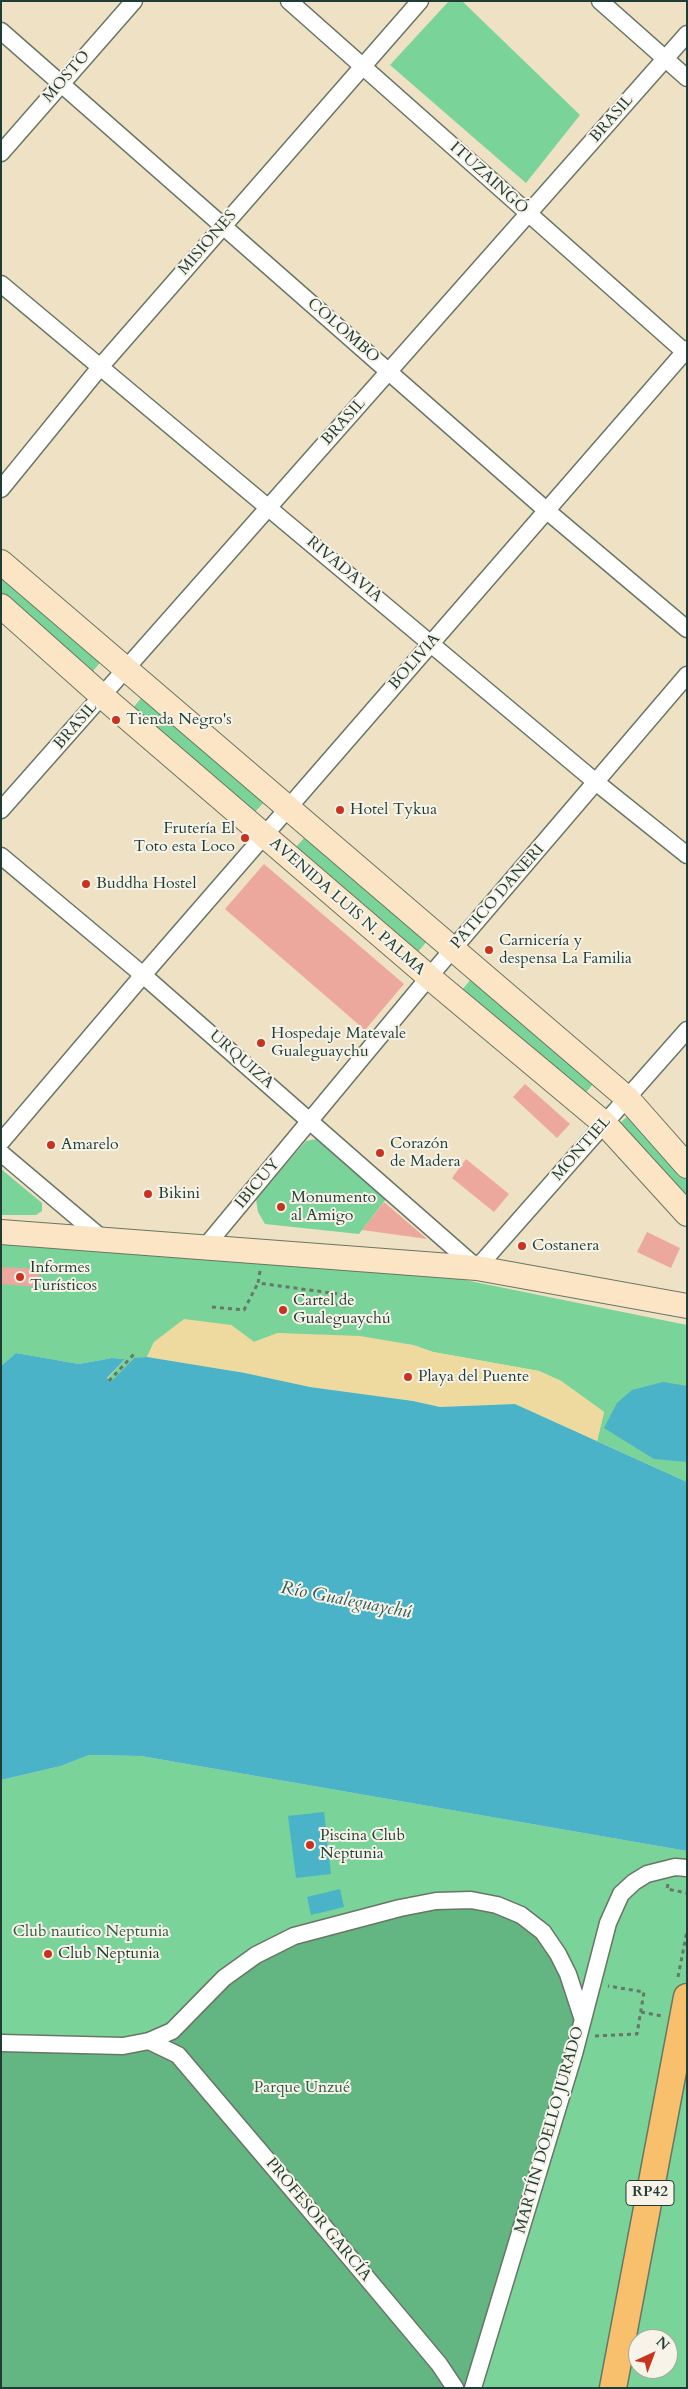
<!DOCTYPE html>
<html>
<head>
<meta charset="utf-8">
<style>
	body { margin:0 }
	#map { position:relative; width:688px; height:2389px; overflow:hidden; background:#efe1c3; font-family:Cardo,serif }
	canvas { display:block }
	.frame { position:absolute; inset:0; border:2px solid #1f3d34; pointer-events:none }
	.north { position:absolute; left:628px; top:2329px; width:50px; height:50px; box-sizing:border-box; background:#f7f3e8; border:1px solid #a1aaa0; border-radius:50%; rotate:43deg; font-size:14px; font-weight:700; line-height:20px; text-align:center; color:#1f3d34 }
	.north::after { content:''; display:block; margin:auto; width:18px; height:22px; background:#c8321e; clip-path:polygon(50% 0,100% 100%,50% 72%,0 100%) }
</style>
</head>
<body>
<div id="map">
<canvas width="688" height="2389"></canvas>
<div class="frame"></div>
<div class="north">N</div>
</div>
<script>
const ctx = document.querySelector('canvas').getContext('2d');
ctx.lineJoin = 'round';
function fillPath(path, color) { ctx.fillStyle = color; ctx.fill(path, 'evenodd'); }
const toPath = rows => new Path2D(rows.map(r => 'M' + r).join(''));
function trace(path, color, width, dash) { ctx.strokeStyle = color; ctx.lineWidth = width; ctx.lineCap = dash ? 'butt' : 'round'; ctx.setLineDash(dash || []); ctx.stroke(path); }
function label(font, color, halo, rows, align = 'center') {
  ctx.font = font + ' Cardo,serif'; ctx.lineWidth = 4; ctx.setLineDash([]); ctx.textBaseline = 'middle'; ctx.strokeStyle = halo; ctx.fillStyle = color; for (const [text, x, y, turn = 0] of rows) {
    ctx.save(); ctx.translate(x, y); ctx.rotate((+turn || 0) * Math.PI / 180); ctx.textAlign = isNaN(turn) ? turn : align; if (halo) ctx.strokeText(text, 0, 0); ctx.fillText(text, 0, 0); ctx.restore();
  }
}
fillPath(toPath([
	[449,1,462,1,580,115,526,183,390,65],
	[1,574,102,660,93,671,1,592],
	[142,697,264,802,255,812,133,708],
	[305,837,427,941,418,952,296,847],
	[471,979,593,1084,584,1095,462,990],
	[630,1114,687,1180,687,1201,620,1123],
	[317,1139,386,1199,359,1234,265,1224,258,1212,256,1199,306,1141],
	[1,1169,42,1203,42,1211,36,1215,1,1215],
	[1,1243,450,1277,687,1325,687,1482,597,1441,604,1412,561,1381,539,1371,433,1352,413,1345,278,1333,254,1342,231,1325,154,1342,147,1357,133,1359,111,1383,107,1379,125,1359,112,1358,79,1364,16,1353,1,1366],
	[89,1755,141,1756,687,1851,687,2388,1,2388,1,1780,61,1766],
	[638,2339,668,2339,668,2369,638,2369]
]), '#7ad399');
fillPath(toPath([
	[480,1902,543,1932,583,2020,473,2388,1,2388,1,2045,123,2046,172,2031,256,1955,333,1925]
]), '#63b581');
fillPath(toPath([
	[184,1319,231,1325,254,1342,278,1333,360,1336,413,1345,433,1352,539,1371,561,1381,604,1412,597,1441,515,1404,440,1407,413,1401,310,1387,245,1373,147,1357,154,1342]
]), '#eeda9e');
fillPath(toPath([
	[16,1353,79,1364,112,1358,125,1359,107,1378,111,1382,134,1358,147,1357,245,1373,310,1387,413,1401,440,1407,515,1404,687,1482,687,1851,141,1756,89,1755,61,1766,1,1780,1,1366],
	[663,1382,687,1386,687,1462,654,1459,604,1428,617,1403,632,1390],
	[324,1812,331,1874,296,1878,288,1816],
	[340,1889,344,1907,311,1915,307,1897]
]), '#4ab3c8');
fillPath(toPath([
	[264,864,404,984,365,1030,225,909],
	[525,1084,570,1124,557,1138,513,1097],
	[466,1159,509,1194,494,1212,452,1178],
	[384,1202,427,1239,362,1230],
	[647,1232,680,1248,671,1268,637,1252],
	[1,1267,40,1269,38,1287,1,1284]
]), '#eda89d');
const minor = toPath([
	[289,1,687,354],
	[600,1,687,78],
	[1,31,546,510,687,629],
	[1,153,134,1],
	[1,284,597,783,687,855],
	[1,489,101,366,420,1],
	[1,810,687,34],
	[1,856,143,975,477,1268,687,1030],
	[1,1142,143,975,687,349],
	[1,1153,104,1240],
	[205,1247,429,977,687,675],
	[149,2041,178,2055,325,2228,439,2364,455,2388],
	[1,2043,123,2046,149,2041,172,2031,224,1978,256,1955,294,1936,400,1908,436,1901,471,1900,497,1905,521,1915,543,1932,558,1954,568,1974,583,2020],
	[473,2388,574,2054,608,1923,621,1894,634,1882,647,1874,675,1867,687,1868]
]);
const secondary = toPath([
	[1,562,627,1098,687,1166],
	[1,606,102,696,429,977,605,1124,687,1214],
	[1,1232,477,1268,687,1306]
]);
const primary = toPath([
	[613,2388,687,1997]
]);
trace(minor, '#687666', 19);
trace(secondary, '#687666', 26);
trace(primary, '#687666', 29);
trace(toPath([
	[260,1271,258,1283,346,1295,345,1306,308,1301],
	[212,1307,244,1310,258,1283],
	[109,1381,135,1353],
	[668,1884,667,1889,687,1893],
	[678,1977,687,1931],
	[641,2012,662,2016],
	[595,2036,637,2034,644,1992,608,1986]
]), '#687666', 3, [4, 4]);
trace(minor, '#fff', 16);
trace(secondary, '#fce5c4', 24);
trace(primary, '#f8bf6c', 26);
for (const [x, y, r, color] of [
	[116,720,5,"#c8321e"],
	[340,810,5,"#c8321e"],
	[245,838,5,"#c8321e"],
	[86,884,5,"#c8321e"],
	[489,950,5,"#c8321e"],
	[261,1043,5,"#c8321e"],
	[51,1145,5,"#c8321e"],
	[380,1153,5,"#c8321e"],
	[148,1194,5,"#c8321e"],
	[281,1207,5,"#c8321e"],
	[522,1246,5,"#c8321e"],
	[20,1277,5,"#c8321e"],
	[283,1310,5,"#c8321e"],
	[408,1377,5,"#c8321e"],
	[310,1845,5,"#c8321e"],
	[48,1954,5,"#c8321e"]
]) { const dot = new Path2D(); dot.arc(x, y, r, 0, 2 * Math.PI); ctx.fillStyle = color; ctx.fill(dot); trace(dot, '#f7f3e8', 2); }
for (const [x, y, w] of [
	[650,2193,48]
]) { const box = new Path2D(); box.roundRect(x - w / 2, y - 12.5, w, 25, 4); ctx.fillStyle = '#f7f3e8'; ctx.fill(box); trace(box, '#1f3d34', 1); }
label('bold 15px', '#1f3d34', null, [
	["RP42",650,2193]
]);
label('16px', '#1f3d34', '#f7f3e8', [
	["MOSTO",67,77,-49],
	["BRASIL",612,119,-49],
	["ITUZAINGÓ",488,178,42],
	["MISIONES",208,243,-49],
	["COLOMBO",343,331,41],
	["BRASIL",344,422,-48],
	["RIVADAVIA",344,570,40],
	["BOLIVIA",415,662,-49],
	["BRASIL",76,726,-49],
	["PATICO DANERI",498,897,-49],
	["AVENIDA LUIS N. PALMA",347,907,41],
	["URQUIZA",241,1060,41],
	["MONTIEL",582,1149,-49],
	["IBICUY",258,1184,-50],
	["MARTÍN DOELLO JURADO",550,2130,-74],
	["PROFESOR GARCÍA",318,2220,50]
]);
label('16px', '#1f3d34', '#f7f3e8', [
	["Tienda Negro's",126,720],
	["Hotel Tykua",350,810],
	["Frutería El",235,829,"right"],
	["Toto esta Loco",235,847,"right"],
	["Buddha Hostel",96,884],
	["Carnicería y",499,941],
	["despensa La Familia",499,959],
	["Hospedaje Matevale",271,1034],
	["Gualeguaychu",271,1052],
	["Corazón",390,1144],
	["de Madera",390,1162],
	["Amarelo",61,1145],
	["Bikini",158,1194],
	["Monumento",291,1198],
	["al Amigo",291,1216],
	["Costanera",532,1246],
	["Informes",30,1268],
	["Turísticos",30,1286],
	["Cartel de",293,1301],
	["Gualeguaychú",293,1319],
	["Playa del Puente",418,1377],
	["Piscina Club",320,1836],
	["Neptunia",320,1854],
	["Club Neptunia",58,1954]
], 'left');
label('16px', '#315b48', '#f7f3e8', [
	["Club nautico Neptunia",91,1932],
	["Parque Unzué",302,2088]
]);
label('italic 18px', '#2a5a59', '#f7f3e8', [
	["Río Gualeguaychú",346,1601,11]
]);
</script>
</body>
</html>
